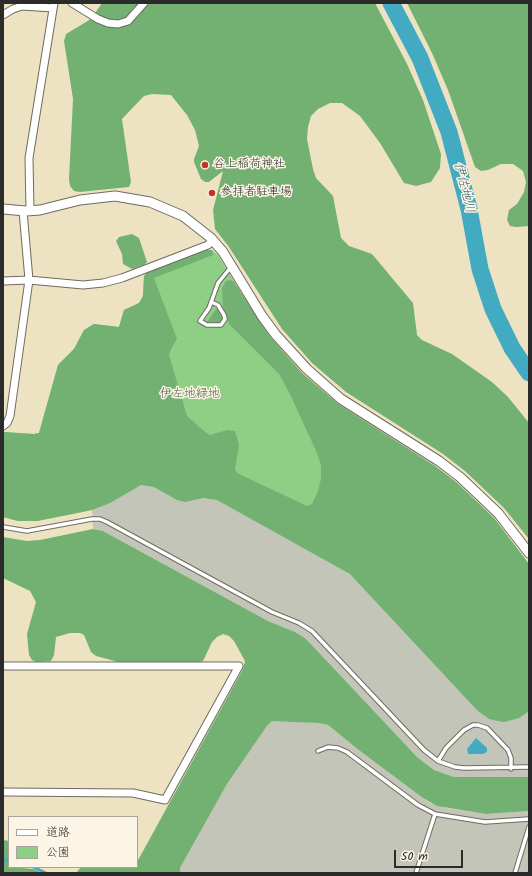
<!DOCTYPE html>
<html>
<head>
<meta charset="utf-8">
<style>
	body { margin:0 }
	#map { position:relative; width:532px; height:876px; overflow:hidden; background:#ede3c3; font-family:Kalam,"Klee One",sans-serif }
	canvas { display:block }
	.frame { position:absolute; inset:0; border:4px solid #2b2b2b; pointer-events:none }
	.legend { position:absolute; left:8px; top:816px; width:130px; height:52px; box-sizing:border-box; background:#fcf5e5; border:1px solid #a8a49b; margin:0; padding:5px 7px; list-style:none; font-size:12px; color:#2b2b2b }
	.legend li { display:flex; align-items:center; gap:8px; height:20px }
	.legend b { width:20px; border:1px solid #a8a49b }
	.scale { position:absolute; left:394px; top:850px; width:69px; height:18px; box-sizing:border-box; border:2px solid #2b2b2b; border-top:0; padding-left:5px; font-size:12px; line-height:14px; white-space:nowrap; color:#2b2b2b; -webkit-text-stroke:3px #fcf5e5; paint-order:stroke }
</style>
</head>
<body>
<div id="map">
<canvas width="532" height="876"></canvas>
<div class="frame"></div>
<ul class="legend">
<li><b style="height:5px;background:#fff"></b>道路</li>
<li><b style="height:11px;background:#8fce85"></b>公園</li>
</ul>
<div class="scale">50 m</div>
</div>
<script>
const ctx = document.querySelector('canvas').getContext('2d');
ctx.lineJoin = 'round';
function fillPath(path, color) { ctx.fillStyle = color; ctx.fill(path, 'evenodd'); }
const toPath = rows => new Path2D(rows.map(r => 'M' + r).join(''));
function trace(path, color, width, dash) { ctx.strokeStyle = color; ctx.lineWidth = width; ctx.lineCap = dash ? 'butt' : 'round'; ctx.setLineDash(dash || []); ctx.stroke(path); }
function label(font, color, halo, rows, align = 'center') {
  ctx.font = font + ' Kalam,"Klee One",sans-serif'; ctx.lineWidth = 3; ctx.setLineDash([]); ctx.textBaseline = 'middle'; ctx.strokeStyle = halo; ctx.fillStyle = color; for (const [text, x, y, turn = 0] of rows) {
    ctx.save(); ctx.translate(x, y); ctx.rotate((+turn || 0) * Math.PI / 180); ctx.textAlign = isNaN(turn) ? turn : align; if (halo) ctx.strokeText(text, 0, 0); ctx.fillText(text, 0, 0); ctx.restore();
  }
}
fillPath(toPath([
	[141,485,154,487,177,500,185,502,203,498,217,500,350,574,519,718,529,711,529,777,454,777,434,770,417,757,295,632,268,621,103,531,93,529,92,510,110,503],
	[279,720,318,723,328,725,360,751,430,803,446,808,486,814,529,811,529,873,180,873,180,868,227,784,267,726,272,721]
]), '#c4c5b9');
fillPath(toPath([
	[204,250,212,250,218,255,257,319,271,338,302,373,338,404,435,466,456,482,494,518,529,564,529,711,519,718,504,722,489,719,477,710,350,574,217,500,203,498,185,502,177,500,154,487,141,485,110,503,92,510,37,521,18,521,3,517,3,432,34,434,39,433,58,365,74,349,84,330,94,324,119,327,124,310,139,303,143,296,144,276]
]), '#8fce85');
fillPath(toPath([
	[102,3,375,3,407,64,423,100,441,154,440,168,431,182,416,186,404,183,380,143,360,116,342,103,330,103,318,109,311,116,308,127,307,139,313,169,316,178,333,196,341,238,349,246,372,254,413,303,417,335,422,340,452,354,492,382,508,397,529,423,529,539,504,508,465,471,443,454,346,392,312,363,282,329,229,247,215,229,213,210,223,171,209,182,205,182,201,179,194,162,194,159,199,146,195,130,187,115,171,95,152,94,144,96,122,119,131,182,129,187,80,192,74,191,70,186,69,179,73,99,64,41,66,34,91,19],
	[407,3,529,3,529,226,516,227,510,226,507,220,509,210,517,204,524,192,526,182,523,171,513,164,501,164,488,170,481,171,475,167,448,90,432,53],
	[132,234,139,238,147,262,144,265,132,269,123,264,122,254,116,241,119,237],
	[204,250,212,250,213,255,154,278,177,339,171,349,169,355,187,416,205,432,210,435,227,430,235,431,239,445,235,469,237,473,307,506,312,504,318,491,321,479,321,465,317,453,289,392,279,374,229,324,223,307,222,288,226,281,231,280,234,282,271,338,302,373,338,404,435,466,456,482,494,518,529,564,529,711,519,718,504,722,489,719,477,710,350,574,217,500,203,498,185,502,177,500,154,487,141,485,110,503,92,510,37,521,18,521,3,517,3,432,34,434,39,433,58,365,74,349,84,330,94,324,119,327,124,310,139,303,143,296,144,276,147,272],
	[216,309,219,309,222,316,223,319,220,323,207,322],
	[93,529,103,531,268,621,295,632,306,639,417,757,434,770,454,777,529,777,529,811,486,814,437,806,423,798,360,751,328,725,318,723,272,721,267,726,227,784,180,868,180,873,76,873,81,867,137,867,137,862,243,669,245,661,234,641,229,636,223,634,217,637,212,642,203,661,196,663,122,663,96,656,91,652,84,635,80,633,70,633,56,637,54,655,51,661,37,662,32,660,29,655,27,634,36,602,30,591,3,578,3,537,27,541,40,540],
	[6,840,9,842,9,867,33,869,43,873,3,873,3,841]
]), '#73b172');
fillPath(toPath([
	[476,738,487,748,487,752,483,754,468,754,467,749]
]), '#42abc1');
trace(toPath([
	[3,860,9,859],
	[33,867,46,873]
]), '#42abc1', 3);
trace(toPath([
	[391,3,420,58,449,132,469,209,480,269,493,309,512,348,529,373]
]), '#42abc1', 17);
const service = toPath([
	[211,302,218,305,224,315,225,319,221,325,207,325,200,321,209,308,218,283,231,267],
	[3,527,27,531,92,519,100,519,107,522,272,612,299,623,312,631,424,750,438,761,455,767,464,768,529,767],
	[318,751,328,747,338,748,347,752,418,805,435,814,485,822,529,819],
	[438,761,446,748,464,730,473,725,478,725,487,728,508,750,511,758,511,769],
	[416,873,435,814],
	[515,873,529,827]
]);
const minor = toPath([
	[72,3,98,19,108,23,118,24,128,21,144,3],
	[3,15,13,9,22,6,53,8],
	[30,211,29,158,54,3],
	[3,281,29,280,83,285,103,283,122,278,208,245,213,240],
	[3,426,7,423,10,416,29,280,23,211],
	[3,666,239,666,165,800,133,793,3,792]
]);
const tertiary = toPath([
	[3,209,26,211,40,210,80,200,115,196,150,202,183,216,211,238,223,252,262,316,276,335,307,369,341,399,439,461,460,477,498,513,529,553]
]);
trace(service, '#6f6b60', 5.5);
trace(minor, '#6f6b60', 9);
trace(tertiary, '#6f6b60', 11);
trace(service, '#fff', 3.5);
trace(minor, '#fff', 7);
trace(tertiary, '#fff', 9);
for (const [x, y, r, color] of [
	[205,165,4,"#c8321e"],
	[212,193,4,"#c8321e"]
]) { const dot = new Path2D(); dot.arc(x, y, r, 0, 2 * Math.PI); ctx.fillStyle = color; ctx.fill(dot); trace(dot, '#fcf5e5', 1.5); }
label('12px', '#2b2b2b', '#fcf5e5', [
	["谷上稲荷神社",213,165],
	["参拝者駐車場",220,193]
], 'left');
label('12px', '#495c46', '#fcf5e5', [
	["伊左地緑地",190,395]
]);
label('italic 13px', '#345e67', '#fcf5e5', [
	["伊佐地川",463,188,76]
]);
</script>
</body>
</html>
